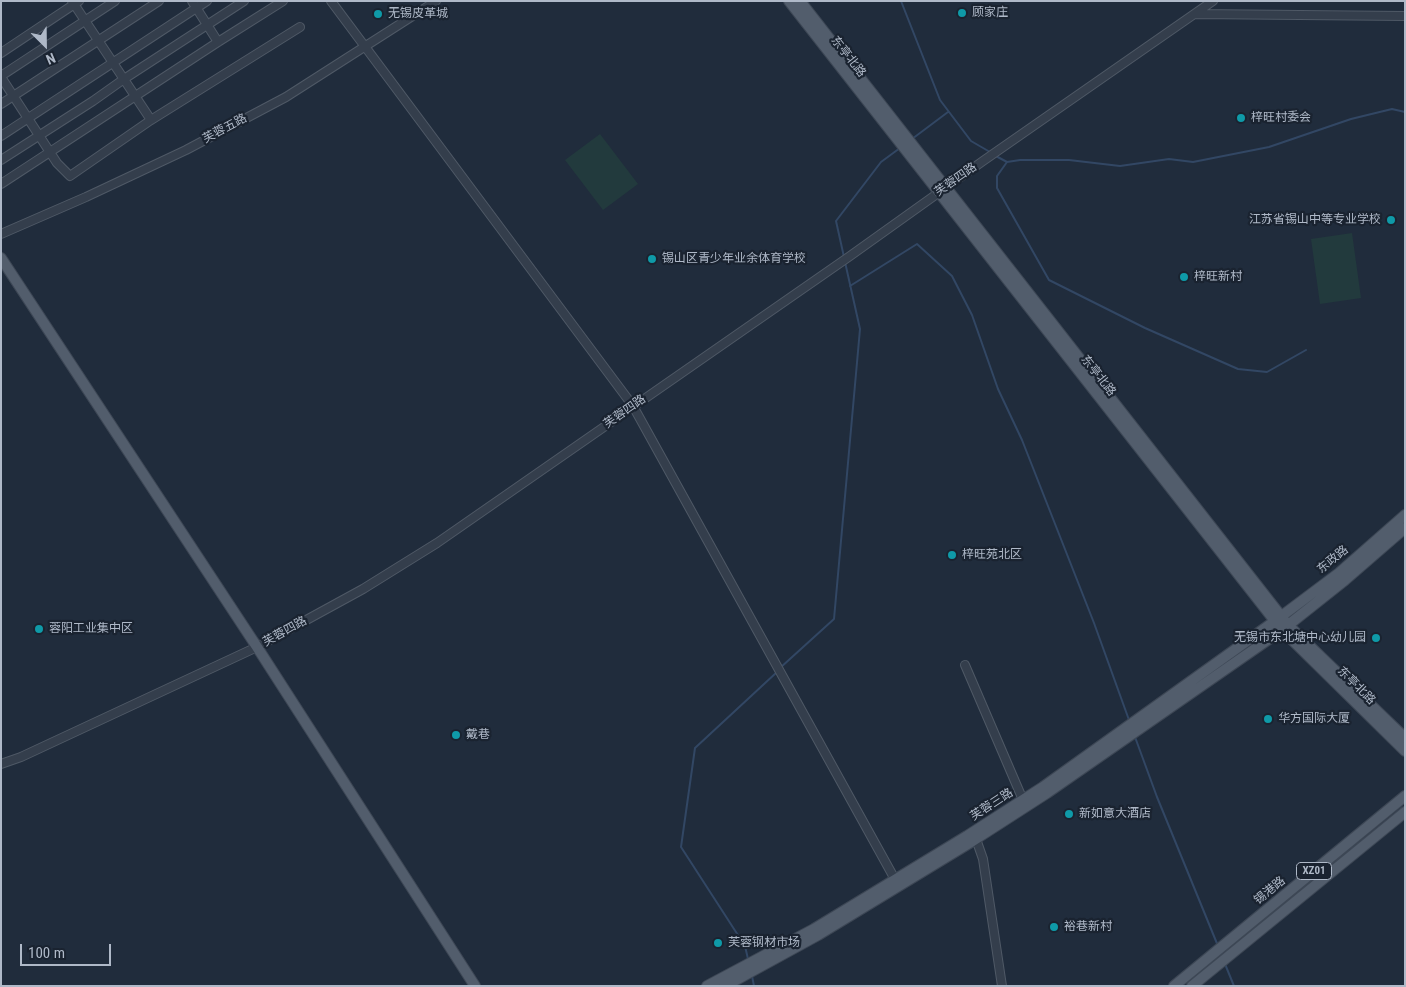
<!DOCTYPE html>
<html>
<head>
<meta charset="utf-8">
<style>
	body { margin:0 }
	#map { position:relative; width:1406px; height:987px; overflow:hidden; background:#202c3c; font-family:"Roboto Condensed",sans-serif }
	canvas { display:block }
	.frame { position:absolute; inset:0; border:2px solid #afb9c8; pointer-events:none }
	.north { position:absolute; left:20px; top:20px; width:50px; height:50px; -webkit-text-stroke:4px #1a2330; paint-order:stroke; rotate:157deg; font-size:14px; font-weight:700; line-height:20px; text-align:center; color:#afb9c8 }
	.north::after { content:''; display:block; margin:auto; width:18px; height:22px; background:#afb9c8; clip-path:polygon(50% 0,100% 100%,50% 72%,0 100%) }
	.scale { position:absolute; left:20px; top:944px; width:91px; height:22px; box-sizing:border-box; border:2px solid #afb9c8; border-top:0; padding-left:6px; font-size:15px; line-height:18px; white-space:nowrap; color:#afb9c8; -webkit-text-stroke:4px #1a2330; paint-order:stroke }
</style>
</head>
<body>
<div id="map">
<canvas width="1406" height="987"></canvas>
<div class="frame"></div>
<div class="north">N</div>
<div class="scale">100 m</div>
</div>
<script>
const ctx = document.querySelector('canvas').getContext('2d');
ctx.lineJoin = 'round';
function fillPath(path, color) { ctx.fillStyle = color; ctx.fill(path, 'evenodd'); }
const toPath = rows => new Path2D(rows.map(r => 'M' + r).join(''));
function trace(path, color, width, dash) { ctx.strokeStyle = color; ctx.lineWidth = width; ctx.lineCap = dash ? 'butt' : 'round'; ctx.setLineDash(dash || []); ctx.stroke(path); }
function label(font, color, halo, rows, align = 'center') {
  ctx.font = font + ' "Roboto Condensed","Noto Sans SC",sans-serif'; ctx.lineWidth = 4.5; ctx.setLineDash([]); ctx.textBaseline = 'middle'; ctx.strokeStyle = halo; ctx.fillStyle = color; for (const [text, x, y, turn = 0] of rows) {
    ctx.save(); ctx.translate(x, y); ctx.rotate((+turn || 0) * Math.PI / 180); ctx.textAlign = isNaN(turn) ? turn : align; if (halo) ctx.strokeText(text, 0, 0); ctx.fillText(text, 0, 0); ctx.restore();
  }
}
fillPath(toPath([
	[600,134,638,184,603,210,565,160],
	[1352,233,1361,298,1320,304,1311,239]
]), '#223a3d');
trace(toPath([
	[901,1,940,100,971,141,990,152],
	[912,139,948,112],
	[994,155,1007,162,997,176,997,188,1049,280,1145,328,1238,369,1267,372,1306,350],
	[1007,162,1020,160,1069,160,1120,166,1169,159,1193,162,1269,147,1351,119,1392,109,1405,112],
	[844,257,836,221,881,162,900,148],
	[850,286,917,244,952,276,972,315,998,389,1022,440,1094,623,1129,720],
	[780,668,834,619,860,329,845,262],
	[1135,737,1157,797,1218,946],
	[748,959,745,946,681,847,695,748,777,672],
	[1225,964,1234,986],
	[752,976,754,986]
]), '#324764', 2);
const minor = toPath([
	[72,1,151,120],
	[192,1,218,42],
	[331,1,633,406,897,883],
	[1195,14,1405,16],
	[1,53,79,1],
	[1,76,115,1],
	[1,77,57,163,70,176,151,120,300,27],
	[1,104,159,1],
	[1,136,207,1],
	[1,160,93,101,124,79,244,1],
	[1,184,218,42,283,1],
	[1,234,86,197,186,150,286,97,436,1],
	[965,665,1023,800],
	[1,764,21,757,257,647,363,589,437,543,850,256,983,161,1213,1],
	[976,839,983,859,1002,986]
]);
const major = toPath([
	[789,1,1282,630,1405,751],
	[800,1,1288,625,1405,738],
	[1,258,257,647,475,986],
	[707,986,814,929,967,836,1043,787,1275,621,1339,573,1405,515],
	[725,986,818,935,971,842,1047,793,1282,630,1345,580,1405,528],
	[1174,986,1405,796],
	[1192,986,1405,812]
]);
trace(minor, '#4f5966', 10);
trace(major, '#3d4755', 12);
trace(minor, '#343e4c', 8);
trace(major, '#525d6c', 10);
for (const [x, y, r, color] of [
	[962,13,5,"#0f9aa8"],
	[378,14,5,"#0f9aa8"],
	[1241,118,5,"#0f9aa8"],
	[1391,220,5,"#0f9aa8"],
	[652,259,5,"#0f9aa8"],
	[1184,277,5,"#0f9aa8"],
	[952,555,5,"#0f9aa8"],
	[39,629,5,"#0f9aa8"],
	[1376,638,5,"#0f9aa8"],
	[1268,719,5,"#0f9aa8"],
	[456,735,5,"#0f9aa8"],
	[1069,814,5,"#0f9aa8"],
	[1054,927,5,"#0f9aa8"],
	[718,943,5,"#0f9aa8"]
]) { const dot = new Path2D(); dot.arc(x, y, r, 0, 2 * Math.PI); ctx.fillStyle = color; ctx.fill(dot); trace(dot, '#1a2330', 2); }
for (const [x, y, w] of [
	[1314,871,35]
]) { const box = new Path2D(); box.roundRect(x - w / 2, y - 8.5, w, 17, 4); ctx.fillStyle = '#1a2330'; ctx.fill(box); trace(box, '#afb9c8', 1); }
label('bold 11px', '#afb9c8', null, [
	["XZ01",1314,871]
]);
label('12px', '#afb9c8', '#1a2330', [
	["顾家庄",972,13],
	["无锡皮革城",388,14],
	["梓旺村委会",1251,118],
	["江苏省锡山中等专业学校",1381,220,"right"],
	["锡山区青少年业余体育学校",662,259],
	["梓旺新村",1194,277],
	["梓旺苑北区",962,555],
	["蓉阳工业集中区",49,629],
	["无锡市东北塘中心幼儿园",1366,638,"right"],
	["华方国际大厦",1278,719],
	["戴巷",466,735],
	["新如意大酒店",1079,814],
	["裕巷新村",1064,927],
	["芙蓉钢材市场",728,943]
], 'left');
label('12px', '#afb9c8', '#1a2330', [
	["东亭北路",848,57,52],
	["芙蓉五路",225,129,-28],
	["芙蓉四路",956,180,-35],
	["东亭北路",1098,376,52],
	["芙蓉四路",625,412,-35],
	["东政路",1333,560,-39],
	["芙蓉四路",285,632,-29],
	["东亭北路",1356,686,45],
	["芙蓉三路",992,805,-33],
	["锡港路",1270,891,-39]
]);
</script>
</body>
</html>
